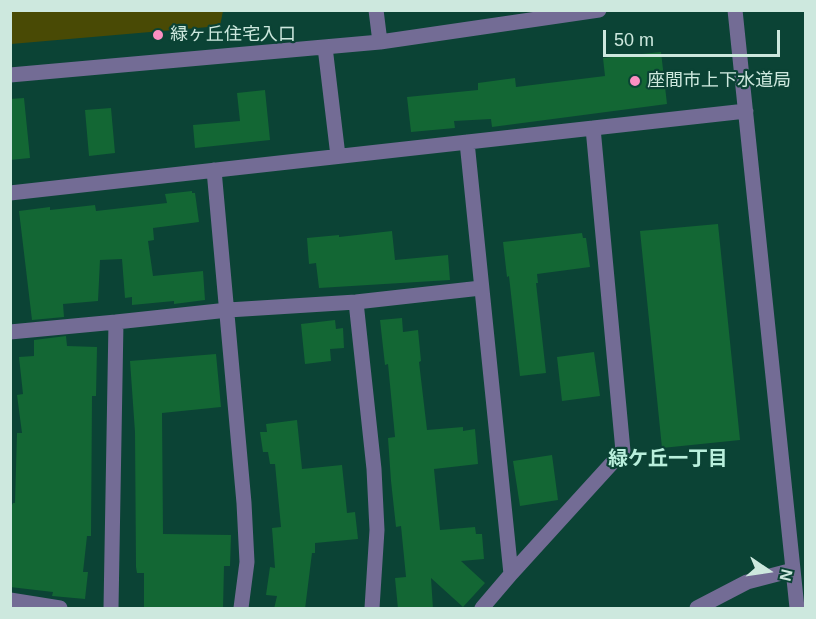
<!DOCTYPE html>
<html>
<head>
<meta charset="utf-8">
<style>
	body { margin:0 }
	#map { position:relative; width:816px; height:619px; overflow:hidden; background:#0b4335; font-family:Helvetica,sans-serif }
	canvas { display:block }
	.frame { position:absolute; inset:0; border:12px solid #cde8de; pointer-events:none }
	.north { position:absolute; left:738px; top:541px; width:60px; height:60px; -webkit-text-stroke:4px #0b4335; paint-order:stroke; rotate:103deg; font-size:16px; font-weight:700; line-height:24px; text-align:center; color:#cde8de }
	.north::after { content:''; display:block; margin:auto; width:21px; height:27px; background:#cde8de; clip-path:polygon(50% 0,100% 100%,50% 72%,0 100%) }
	.scale { position:absolute; left:603px; top:30px; width:177px; height:27px; box-sizing:border-box; border:3px solid #cde8de; border-top:0; padding-left:8px; font-size:18px; line-height:21px; white-space:nowrap; color:#cde8de; -webkit-text-stroke:4px #0b4335; paint-order:stroke }
</style>
</head>
<body>
<div id="map">
<canvas width="816" height="619"></canvas>
<div class="frame"></div>
<div class="north">N</div>
<div class="scale">50 m</div>
</div>
<script>
const ctx = document.querySelector('canvas').getContext('2d');
ctx.lineJoin = 'round';
function fillPath(path, color) { ctx.fillStyle = color; ctx.fill(path, 'evenodd'); }
const toPath = rows => new Path2D(rows.map(r => 'M' + r).join(''));
function trace(path, color, width, dash) { ctx.strokeStyle = color; ctx.lineWidth = width; ctx.lineCap = dash ? 'butt' : 'round'; ctx.setLineDash(dash || []); ctx.stroke(path); }
function label(font, color, halo, rows, align = 'center') {
  ctx.font = font + ' Helvetica,"Noto Sans JP",sans-serif'; ctx.lineWidth = 4.5; ctx.setLineDash([]); ctx.textBaseline = 'middle'; ctx.strokeStyle = halo; ctx.fillStyle = color; for (const [text, x, y, turn = 0] of rows) {
    ctx.save(); ctx.translate(x, y); ctx.rotate((+turn || 0) * Math.PI / 180); ctx.textAlign = isNaN(turn) ? turn : align; if (halo) ctx.strokeText(text, 0, 0); ctx.fillText(text, 0, 0); ctx.restore();
  }
}
fillPath(toPath([
	[11,10,223,10,223,11,220,26,11,44]
]), '#494a05');
fillPath(toPath([
	[661,52,667,104,492,127,491,119,454,121,455,128,411,132,407,97,478,90,478,83,515,78,516,87,605,76,603,58],
	[265,90,270,140,195,148,193,125,240,121,237,93],
	[24,98,30,158,10,160,10,99],
	[111,108,115,153,89,156,85,110],
	[192,191,192,193,195,193,199,222,153,228,154,240,148,241,153,276,203,271,205,300,174,304,174,301,132,305,132,297,125,298,122,259,100,260,98,301,63,304,64,317,32,320,19,211,50,207,50,210,95,205,96,211,167,203,165,194],
	[718,224,740,440,662,448,640,231],
	[392,231,395,260,448,255,450,280,319,288,316,263,309,264,307,238,339,235,339,237],
	[582,233,583,238,586,238,590,267,537,274,538,283,536,283,546,373,520,376,509,276,507,277,503,242],
	[402,318,403,332,418,330,421,361,419,362,427,430,463,427,463,431,475,429,478,464,434,469,440,530,475,527,476,534,482,534,484,559,461,561,485,583,463,607,431,578,433,609,398,609,395,578,406,577,401,526,396,527,391,481,388,438,395,437,388,364,385,365,380,320],
	[335,320,336,329,343,328,344,348,330,349,331,361,305,364,301,324],
	[66,336,67,346,97,347,96,396,92,396,91,536,87,536,83,572,88,572,85,599,52,596,53,592,10,587,10,509,13,503,15,503,17,433,22,433,17,395,23,394,19,357,34,356,34,340],
	[594,352,600,396,562,401,557,357],
	[216,354,221,407,162,413,163,534,231,535,230,566,224,566,223,609,144,609,144,573,137,573,136,567,135,432,130,361],
	[297,420,302,469,342,465,347,513,355,512,358,539,315,543,315,553,312,553,305,609,274,609,277,596,266,595,270,567,275,568,272,528,281,527,275,464,270,464,268,452,263,452,260,432,267,432,266,424],
	[552,455,558,500,520,506,513,461]
]), '#136734');
trace(toPath([
	[376,10,380,42],
	[735,10,797,608],
	[325,47,338,156],
	[10,75,380,42,599,10],
	[467,142,511,574,482,608],
	[214,170,244,503,247,562,241,608],
	[10,193,746,111],
	[356,302,374,469,377,530,372,608],
	[116,322,228,310,356,302,481,288],
	[10,332,116,322,111,608],
	[511,574,623,451,593,128],
	[10,600,60,608],
	[697,608,747,582,793,570]
]), '#736c95', 15);
for (const [x, y, r, color] of [
	[158,35,6,"#fc8fc2"],
	[635,81,6,"#fc8fc2"]
]) { const dot = new Path2D(); dot.arc(x, y, r, 0, 2 * Math.PI); ctx.fillStyle = color; ctx.fill(dot); trace(dot, '#0b4335', 2); }
label('18px', '#cde8de', '#0b4335', [
	["緑ヶ丘住宅入口",170,35],
	["座間市上下水道局",647,81]
], 'left');
label('bold 20px', '#b9efdc', '#0b4335', [
	["緑ケ丘一丁目",668,459]
]);
</script>
</body>
</html>
